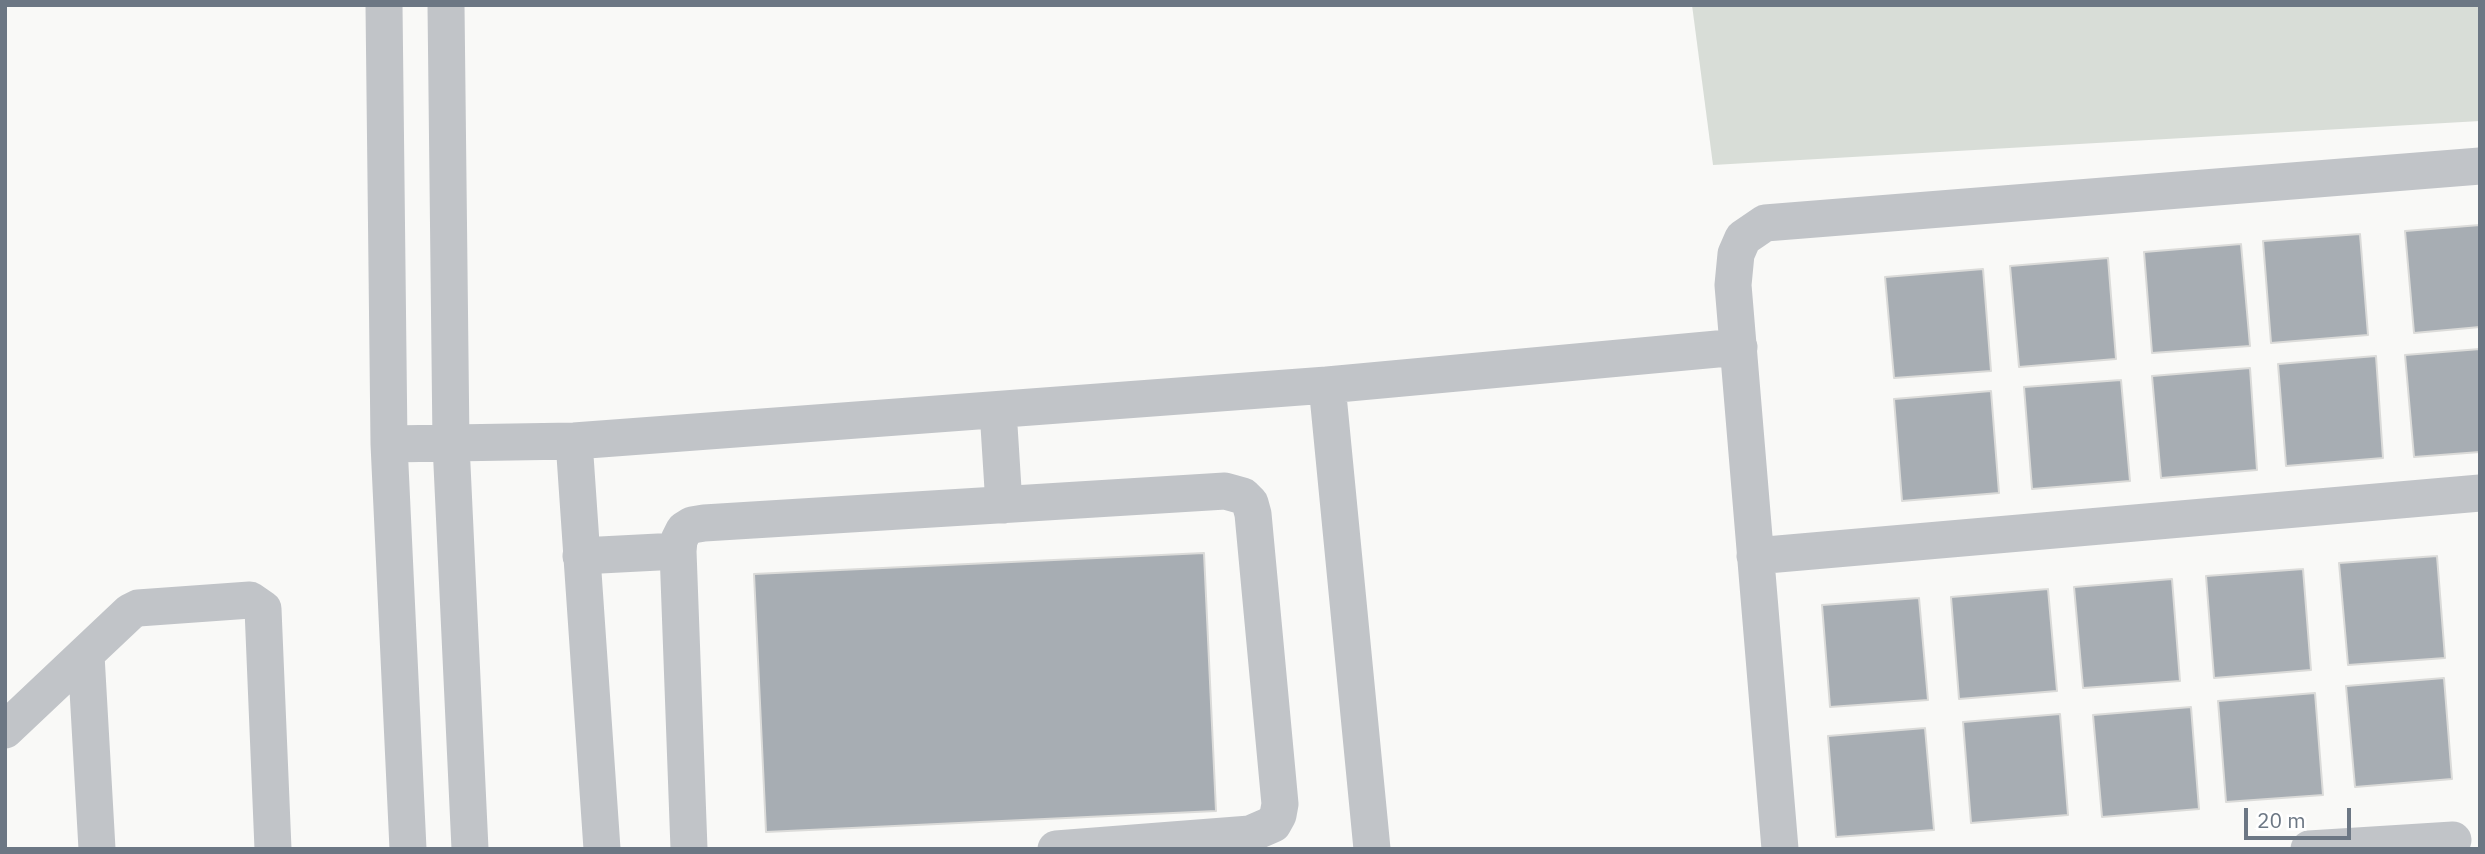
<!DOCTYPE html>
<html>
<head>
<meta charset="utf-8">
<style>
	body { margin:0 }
	#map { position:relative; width:2485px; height:854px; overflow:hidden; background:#f9f9f7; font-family:"IBM Plex Sans",sans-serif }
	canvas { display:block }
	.frame { position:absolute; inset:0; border:7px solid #6c7784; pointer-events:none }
	.scale { position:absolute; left:2244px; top:808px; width:107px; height:32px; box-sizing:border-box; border:4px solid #6c7784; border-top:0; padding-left:9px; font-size:21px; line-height:24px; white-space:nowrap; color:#6c7784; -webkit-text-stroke:5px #fff; paint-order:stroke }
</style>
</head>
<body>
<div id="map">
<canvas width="2485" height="854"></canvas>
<div class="frame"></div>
<div class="scale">20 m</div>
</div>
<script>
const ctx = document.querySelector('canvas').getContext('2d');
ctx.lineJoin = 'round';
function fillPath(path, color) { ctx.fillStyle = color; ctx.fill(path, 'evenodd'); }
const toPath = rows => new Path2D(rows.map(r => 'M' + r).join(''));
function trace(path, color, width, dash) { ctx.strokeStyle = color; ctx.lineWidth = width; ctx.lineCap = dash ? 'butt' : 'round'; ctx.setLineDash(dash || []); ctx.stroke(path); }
fillPath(toPath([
	[1692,5,2480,5,2480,121,1713,165]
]), '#d8ddd7');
const building = toPath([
	[2480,225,2480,327,2414,333,2405,231,2480,225],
	[2360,234,2368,335,2271,343,2263,241,2360,234],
	[2241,244,2250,346,2152,353,2144,252,2241,244],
	[2108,258,2116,359,2019,367,2010,266,2108,258],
	[1983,269,1991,371,1894,378,1885,277,1983,269],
	[2480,349,2480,452,2414,457,2405,355,2480,349],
	[2376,356,2383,458,2286,466,2278,364,2376,356],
	[2250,368,2257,470,2161,478,2152,376,2250,368],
	[2121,380,2130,481,2032,489,2024,387,2121,380],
	[1991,391,1999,493,1902,501,1894,399,1991,391],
	[1204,553,1216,811,766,832,754,574,1204,553],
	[2437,556,2445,658,2348,665,2339,563,2437,556],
	[2303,569,2311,670,2214,678,2206,576,2303,569],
	[2172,579,2180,681,2083,688,2074,587,2172,579],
	[2048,589,2057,691,1959,699,1951,597,2048,589],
	[1919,598,1928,700,1830,707,1822,605,1919,598],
	[2444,678,2452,779,2355,787,2346,686,2444,678],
	[2315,693,2323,795,2226,802,2218,701,2315,693],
	[2191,707,2199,809,2102,817,2093,715,2191,707],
	[2060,714,2068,815,1971,823,1963,722,2060,714],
	[1925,728,1934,830,1836,837,1828,736,1925,728]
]);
fillPath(building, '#a7adb3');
trace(building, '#dbdbd9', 2);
trace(toPath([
	[384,5,389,444,408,849],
	[446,5,451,444,470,849],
	[1327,385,1372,849],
	[998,410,1004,505],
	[574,441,602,849],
	[389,444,574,441,1327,385,1739,347],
	[581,556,678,551],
	[1755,556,2480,493],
	[86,655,97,849],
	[5,730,130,612,138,608,250,600,263,609,273,849],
	[689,849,678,551,679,540,684,530,692,525,704,523,1225,491,1243,496,1250,503,1253,514,1280,804,1278,815,1273,824,1250,834,1056,849],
	[1780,849,1733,285,1736,254,1743,238,1765,223,2480,166],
	[2309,849,2453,840]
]), '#c1c4c8', 37);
</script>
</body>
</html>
